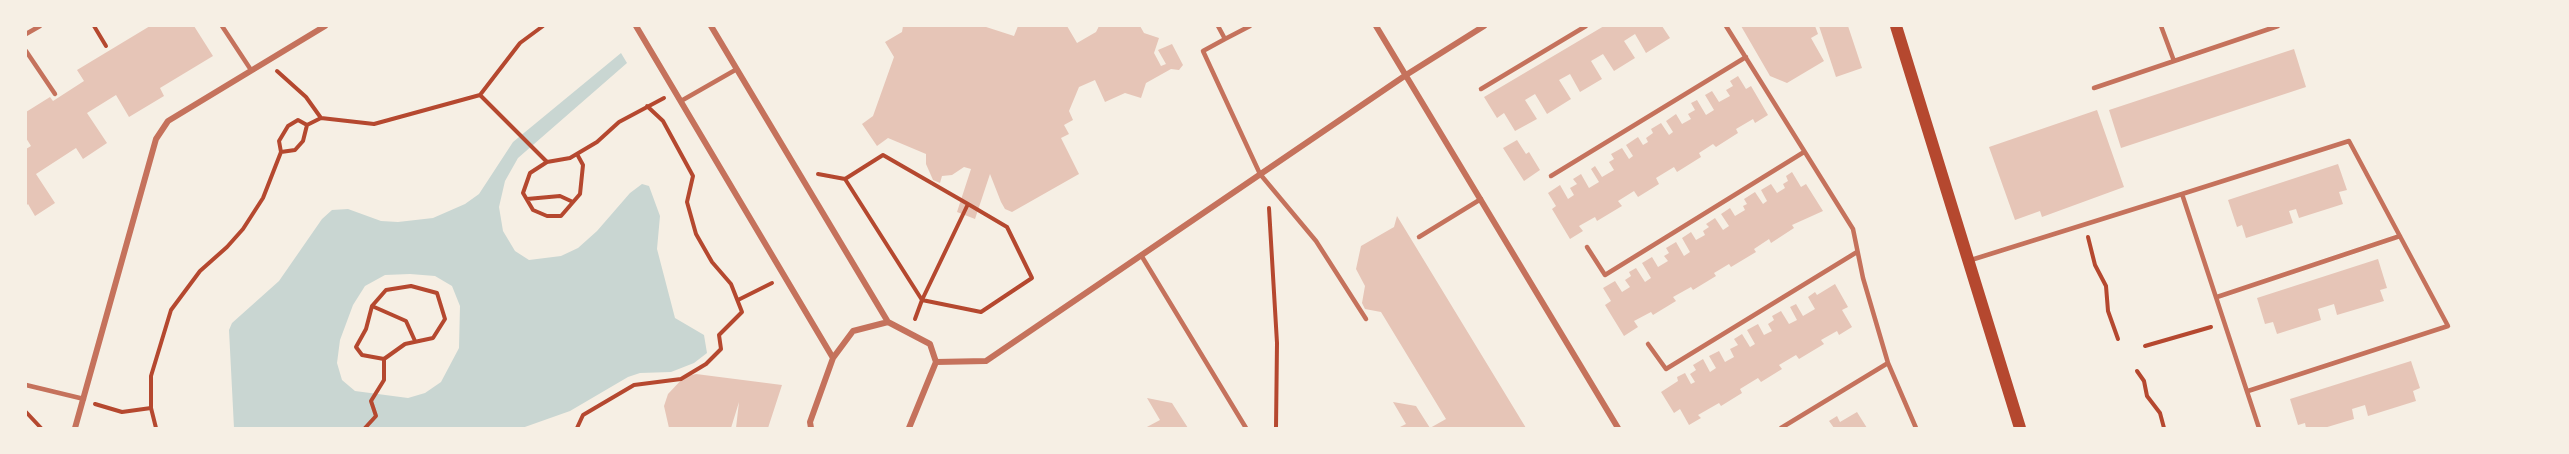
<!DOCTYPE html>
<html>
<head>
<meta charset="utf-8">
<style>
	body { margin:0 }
	#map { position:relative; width:2569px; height:454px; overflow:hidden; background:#f6efe4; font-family:Montserrat,sans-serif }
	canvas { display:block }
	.frame { position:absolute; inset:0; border:27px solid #f6efe4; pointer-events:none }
</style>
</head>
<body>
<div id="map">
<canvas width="2569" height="454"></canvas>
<div class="frame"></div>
</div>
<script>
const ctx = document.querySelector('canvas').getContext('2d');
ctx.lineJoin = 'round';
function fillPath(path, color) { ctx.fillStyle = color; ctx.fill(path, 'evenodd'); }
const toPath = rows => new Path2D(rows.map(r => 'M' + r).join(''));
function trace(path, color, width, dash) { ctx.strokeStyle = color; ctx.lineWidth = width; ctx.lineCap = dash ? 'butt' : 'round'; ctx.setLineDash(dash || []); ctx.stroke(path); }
fillPath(toPath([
	[621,53,627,63,518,158,505,181,499,207,503,231,515,251,529,260,561,256,578,248,597,231,630,193,642,184,649,186,660,216,657,249,675,318,704,335,707,353,694,363,671,372,640,373,628,377,570,411,522,428,234,428,229,330,232,323,279,281,322,219,332,210,348,209,381,221,398,222,433,218,465,204,479,194,513,142],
	[410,274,435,276,452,286,460,306,459,348,441,382,425,393,408,398,355,391,342,380,337,363,340,340,353,305,365,286,385,275]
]), '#c9d6d2');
fillPath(toPath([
	[150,26,194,26,213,56,160,88,164,96,129,117,116,95,87,113,107,143,83,159,76,148,36,174,55,203,35,216,28,204,26,206,26,149,31,146,26,138,26,112,50,97,53,101,84,81,77,70],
	[903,26,983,26,1014,36,1018,26,1067,26,1077,43,1096,32,1099,26,1140,26,1144,33,1159,38,1154,53,1161,66,1166,64,1158,50,1172,44,1183,65,1179,70,1171,69,1146,83,1141,98,1125,93,1105,102,1095,80,1079,87,1069,111,1073,120,1064,125,1069,134,1061,138,1079,174,1012,212,1005,209,1001,202,990,174,975,219,957,212,971,169,964,167,952,175,942,176,940,183,933,180,926,164,926,154,888,138,877,146,862,124,873,116,894,57,885,42,902,32],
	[1604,26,1662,26,1670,38,1646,53,1635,34,1624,41,1635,58,1614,71,1603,54,1591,61,1602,79,1580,92,1570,74,1559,80,1571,99,1547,114,1535,94,1525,100,1537,119,1515,131,1504,113,1497,118,1484,97],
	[1741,26,1815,26,1818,34,1811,38,1824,61,1787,83,1770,76],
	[1819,26,1848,26,1862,68,1836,77],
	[2294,49,2306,87,2121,148,2109,110],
	[1738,76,1746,89,1751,86,1768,115,1755,123,1753,119,1736,129,1738,133,1716,147,1713,144,1699,153,1701,157,1677,172,1674,167,1656,178,1659,184,1638,197,1634,191,1618,201,1622,206,1597,221,1595,217,1579,226,1583,231,1570,239,1552,209,1556,206,1548,193,1560,185,1568,199,1574,195,1570,188,1577,184,1573,179,1581,174,1589,188,1599,182,1591,169,1595,166,1602,177,1614,170,1609,162,1614,159,1611,154,1622,148,1629,159,1633,156,1626,145,1638,137,1643,145,1648,142,1646,138,1653,133,1651,129,1661,123,1669,135,1673,132,1666,121,1676,114,1682,124,1691,119,1688,114,1695,110,1691,103,1697,100,1706,115,1714,110,1705,95,1712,91,1719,102,1730,96,1726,90,1733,86,1730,81],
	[2097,110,2124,187,2042,217,2040,211,2015,220,1989,147],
	[1517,140,1526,154,1529,152,1540,170,1524,181,1503,148],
	[2338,164,2347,190,2339,192,2343,204,2299,218,2296,209,2289,211,2293,223,2246,238,2242,225,2237,227,2228,200],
	[1792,172,1801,187,1806,184,1823,211,1792,225,1794,228,1771,243,1769,239,1754,249,1756,252,1731,267,1729,264,1714,273,1716,276,1693,290,1691,287,1673,297,1676,301,1653,315,1651,312,1634,321,1638,327,1624,336,1605,305,1611,301,1603,288,1615,281,1622,292,1630,287,1625,280,1631,276,1629,272,1636,268,1645,282,1651,278,1642,263,1652,257,1658,267,1668,261,1664,256,1669,253,1666,248,1676,242,1684,256,1690,252,1682,238,1691,232,1696,240,1705,235,1703,231,1709,227,1706,224,1715,218,1723,230,1729,226,1721,214,1730,208,1735,216,1745,210,1743,206,1747,204,1744,199,1755,192,1763,204,1767,201,1761,190,1771,184,1777,193,1785,188,1783,184,1788,181,1786,176],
	[1397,216,1526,428,1398,428,1406,424,1393,402,1416,406,1430,428,1446,419,1381,312,1365,309,1362,303,1365,286,1356,269,1361,246,1394,227],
	[2378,259,2387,288,2380,290,2384,301,2337,315,2334,304,2318,309,2321,320,2277,334,2273,322,2265,324,2257,298],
	[1835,284,1848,307,1842,310,1852,327,1839,335,1837,331,1821,340,1824,344,1799,359,1796,355,1779,365,1782,369,1761,382,1758,378,1740,389,1742,393,1721,406,1719,403,1698,415,1701,418,1689,425,1680,409,1674,413,1661,392,1678,381,1677,377,1685,373,1691,384,1695,382,1690,374,1696,370,1693,365,1703,359,1710,372,1716,368,1709,356,1719,351,1725,362,1734,357,1730,349,1738,345,1734,339,1742,334,1750,347,1755,344,1747,330,1758,324,1764,335,1772,331,1768,324,1774,320,1772,316,1781,311,1789,324,1797,320,1790,307,1796,304,1803,316,1815,309,1808,297,1815,292,1817,295],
	[2411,361,2420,388,2413,391,2416,401,2368,416,2365,405,2352,409,2354,419,2324,428,2306,428,2305,423,2298,425,2290,399],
	[696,374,782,385,768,428,736,428,739,402,731,428,669,428,664,406,668,394,684,377],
	[1147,398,1172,403,1188,428,1145,428,1160,420],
	[1857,412,1867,428,1834,428,1829,421,1837,416,1840,422]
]), '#e6c5b7');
trace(toPath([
	[94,26,106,46],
	[277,71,306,97,321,118],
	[480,95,547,162,570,158,597,142,619,122,664,98],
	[281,152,279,141,288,126,298,120,307,125],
	[547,162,530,173,523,193,533,210,547,216,561,216,580,194,583,165,577,154],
	[818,174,845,179,883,155,968,204,1007,227,1032,278,981,312,922,300,968,204],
	[845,179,922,300,915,319],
	[527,199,560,196,573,202],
	[1269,208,1277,343,1276,428],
	[2088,237,2095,265,2106,286,2108,311,2118,339],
	[738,300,772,283],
	[372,306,406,321,415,341],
	[2145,346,2211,327],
	[2137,371,2144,381,2147,396,2160,413,2164,428],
	[95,404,122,412,151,408],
	[26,412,41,428],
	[156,428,151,408,151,376,171,310,200,271,227,247,243,229,263,198,281,152,295,150,303,141,307,125,321,118,374,124,480,95,520,43,543,26],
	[365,428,376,416,371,401,384,380,384,359,362,355,356,347,366,329,372,306,386,290,411,286,437,293,445,319,433,338,405,344,384,359],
	[577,428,583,415,634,385,681,379,706,364,721,349,719,335,742,312,731,284,712,262,696,234,687,202,693,176,663,121,647,106]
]), '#b5482f', 4);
trace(toPath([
	[222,26,251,70],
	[1218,26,1225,39,1203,51,1260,174,1316,241,1366,319],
	[1726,26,1853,229,1863,278,1888,363,1916,428],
	[2161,26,2174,61],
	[26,34,40,26],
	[1225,39,1250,26],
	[26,51,55,94],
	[2094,88,2278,26],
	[1481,89,1586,26],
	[681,101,737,69],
	[1551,176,1746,57],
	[2182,194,2349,141,2448,326,2248,391],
	[1419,237,1481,199],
	[1587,247,1605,275,1804,152],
	[1141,255,1246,428],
	[1971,260,2182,194,2259,428],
	[2217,297,2400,236],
	[1648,344,1666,369,1857,252],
	[26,385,84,399],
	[1781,428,1888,363]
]), '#c5725c', 4.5);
trace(toPath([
	[636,26,833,358,810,422,811,428],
	[711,26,888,322,930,344,936,362,909,428],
	[1376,26,1618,428],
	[833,358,853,331,888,322],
	[936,362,986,361,1406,75,1484,26],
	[75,428,156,139,168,121,325,26]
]), '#c5725c', 6);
trace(toPath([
	[1896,26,2020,428]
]), '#b5482f', 12);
</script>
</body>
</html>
